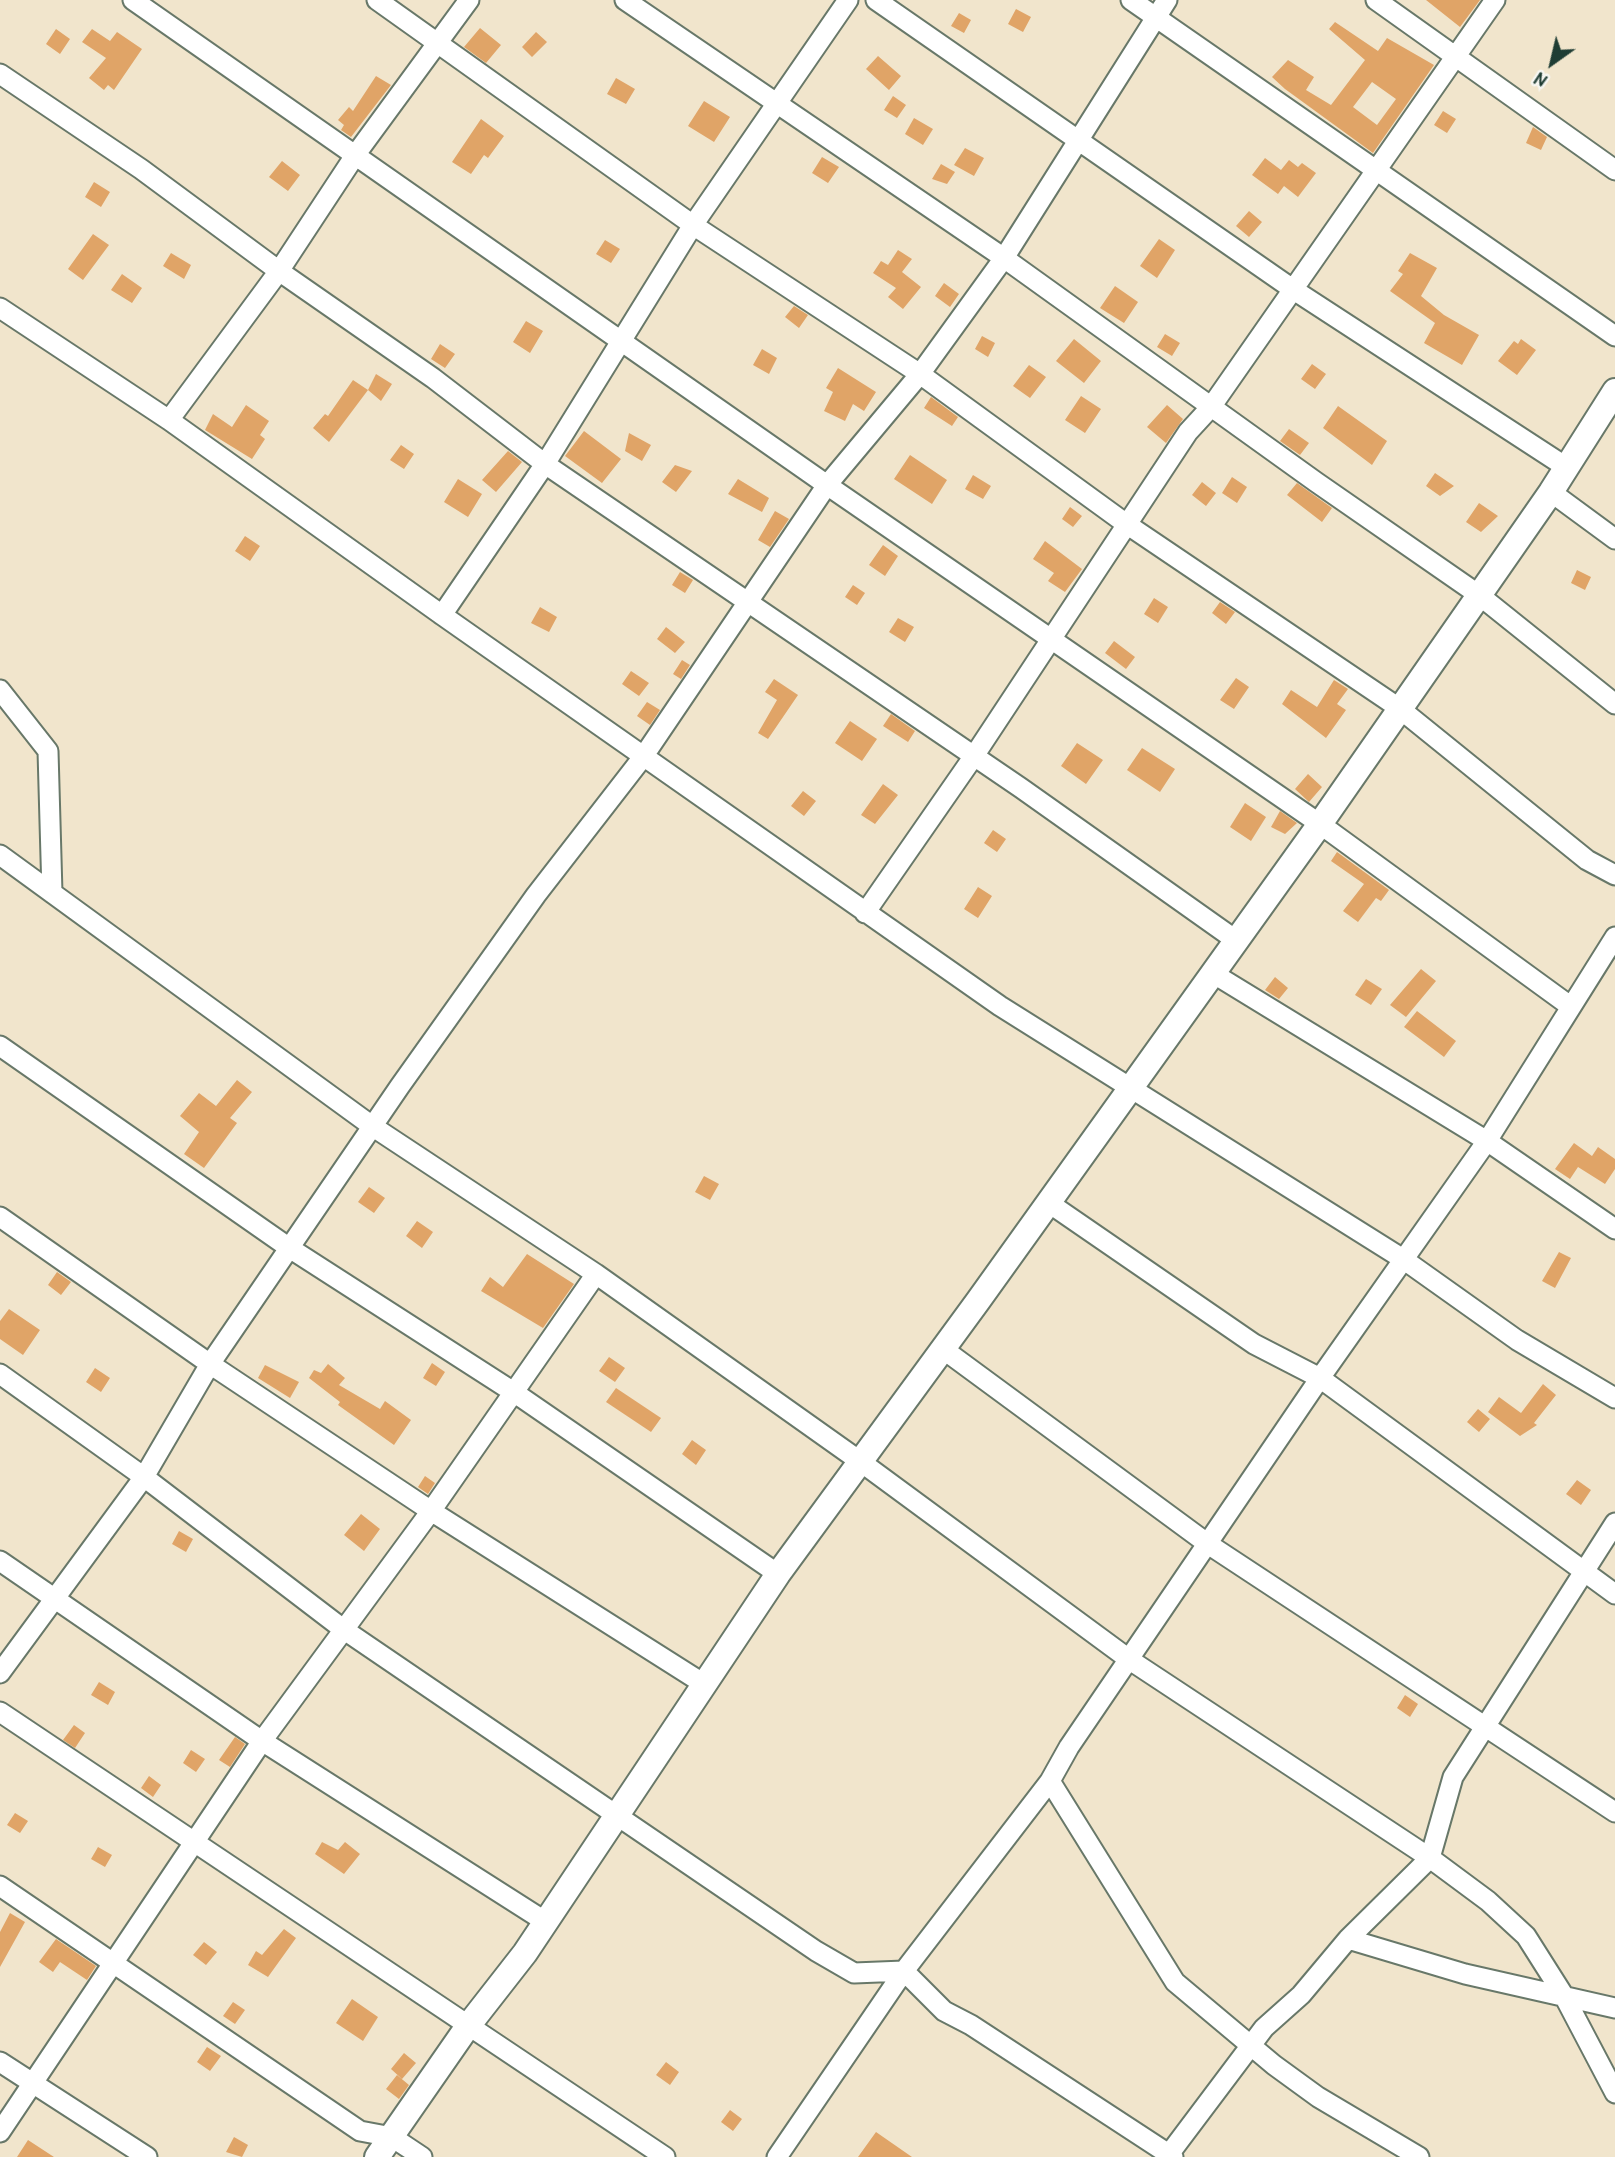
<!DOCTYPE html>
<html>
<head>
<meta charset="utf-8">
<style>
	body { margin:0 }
	#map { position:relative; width:1615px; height:2157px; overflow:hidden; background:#f1e5cc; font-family:"Patrick Hand",sans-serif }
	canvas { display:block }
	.north { position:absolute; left:1517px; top:28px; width:70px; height:70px; -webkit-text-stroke:5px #f6f6f2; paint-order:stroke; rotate:214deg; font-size:19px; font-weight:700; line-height:28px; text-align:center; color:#1f3d34 }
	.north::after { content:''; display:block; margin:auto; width:24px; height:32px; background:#1f3d34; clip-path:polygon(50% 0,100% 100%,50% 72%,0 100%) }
</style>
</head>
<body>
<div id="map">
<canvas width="1615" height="2157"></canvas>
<div class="north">N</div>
</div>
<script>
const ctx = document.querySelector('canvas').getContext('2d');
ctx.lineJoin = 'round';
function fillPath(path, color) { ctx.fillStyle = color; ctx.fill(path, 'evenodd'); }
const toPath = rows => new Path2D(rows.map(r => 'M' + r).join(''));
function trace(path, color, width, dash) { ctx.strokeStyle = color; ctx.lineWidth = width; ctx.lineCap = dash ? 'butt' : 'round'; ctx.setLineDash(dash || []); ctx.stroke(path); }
fillPath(toPath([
	[1426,0,1480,0,1460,27],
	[1016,9,1031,17,1023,32,1008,24],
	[959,13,971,20,964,33,951,26],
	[1335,22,1378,51,1387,38,1434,65,1373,153,1285,89,1272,77,1288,60,1314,77,1306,90,1331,105,1365,60,1329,29],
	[1372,82,1396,99,1377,125,1353,107],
	[480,28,501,45,486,63,464,47],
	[56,29,70,39,60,54,46,44],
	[92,29,110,41,117,32,142,49,114,90,108,85,104,90,89,78,106,58,82,42],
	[536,32,547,42,532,57,522,47],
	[878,56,901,76,889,90,866,69],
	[376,76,391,85,351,137,341,130,344,125,338,120,349,107,353,111],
	[616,78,635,89,626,104,607,94],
	[893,96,906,105,897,118,884,110],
	[704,101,730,117,714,142,688,126],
	[1443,111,1456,119,1447,133,1434,125],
	[914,118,933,129,923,145,905,134],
	[481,119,504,136,488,158,484,155,471,174,452,162],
	[1533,127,1547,137,1541,150,1526,143],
	[965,148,984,158,974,176,954,165],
	[822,157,839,167,828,183,812,173],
	[1265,158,1281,170,1289,160,1298,167,1302,163,1316,173,1298,197,1284,186,1278,194,1252,175],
	[282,161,300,175,288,191,269,177],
	[941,164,955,172,947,184,932,179],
	[94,182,110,192,101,207,85,197],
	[1249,211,1262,222,1249,237,1236,226],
	[93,234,109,245,83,280,68,269],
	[1159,239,1175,250,1157,278,1140,266],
	[605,240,620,249,611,263,596,254],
	[898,250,912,259,902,272,921,287,903,309,888,297,896,288,873,273,881,261,888,265],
	[171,253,191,265,184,279,163,266],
	[1410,253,1437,268,1421,296,1444,315,1479,335,1462,365,1424,343,1435,323,1390,291,1403,274,1398,271],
	[122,274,142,288,132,303,111,290],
	[944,283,959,294,950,307,935,296],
	[1115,286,1138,302,1124,323,1100,308],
	[794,306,808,315,799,328,785,317],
	[526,321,543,331,530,353,513,342],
	[1165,334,1180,343,1172,356,1157,347],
	[982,336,995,343,988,357,975,349],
	[1074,339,1101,361,1084,383,1056,361],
	[1521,339,1536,350,1517,375,1498,361,1514,341,1518,344],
	[440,344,455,354,445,368,431,359],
	[762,349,777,358,769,374,753,365],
	[1312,364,1326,374,1315,389,1301,379],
	[1029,365,1046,377,1030,398,1013,386],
	[838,368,876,392,864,411,853,404,845,421,824,411,833,392,826,388],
	[376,374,392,384,381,401,368,390],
	[353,380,368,390,329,442,313,428,325,414,328,416],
	[1081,396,1101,409,1085,433,1065,420],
	[931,397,958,417,952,426,924,408],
	[246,405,269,421,260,435,265,439,252,459,205,430,213,414,232,427],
	[1167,405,1183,419,1166,443,1147,427],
	[1338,406,1387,441,1372,465,1323,428],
	[1289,429,1309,443,1300,455,1280,441],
	[584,431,621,459,602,483,565,456],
	[629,433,651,445,642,461,625,451],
	[401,445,414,454,404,469,390,460],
	[508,451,522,462,496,492,482,480],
	[910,455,947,480,932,504,894,479],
	[675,465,692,471,676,492,662,482],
	[1435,473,1454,486,1440,496,1426,486],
	[973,475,991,486,983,499,965,489],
	[1232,477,1247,487,1237,503,1222,493],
	[458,479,482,494,468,517,444,502],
	[738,479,769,498,762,512,728,494],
	[1202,482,1216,493,1206,506,1192,495],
	[1297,483,1332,508,1322,522,1287,495],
	[1479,503,1498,516,1481,532,1466,522],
	[1070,507,1082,516,1073,527,1062,519],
	[775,511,789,519,770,547,758,540],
	[245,536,260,546,250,561,235,551],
	[1045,541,1082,569,1065,592,1048,581,1054,573,1033,559],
	[883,545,898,556,885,576,869,565],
	[1577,570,1591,577,1585,590,1571,583],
	[680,572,693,580,685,593,672,585],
	[853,585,865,593,857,605,845,597],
	[1154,598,1168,607,1158,623,1144,614],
	[1220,602,1235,612,1226,624,1212,613],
	[540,607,557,617,549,632,531,623],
	[898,618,914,627,905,642,889,632],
	[666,627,685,642,675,653,657,639],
	[1114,641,1135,657,1126,669,1105,653],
	[682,660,690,665,681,679,673,674],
	[631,671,649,683,639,696,622,684],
	[1236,678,1249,687,1234,709,1220,700],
	[774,679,798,695,768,739,758,733,777,700,765,692],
	[1334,680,1348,689,1337,704,1346,710,1326,738,1282,704,1291,690,1317,707],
	[647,702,660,710,650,725,637,716],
	[891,714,915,731,908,742,883,726],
	[850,721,877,739,862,761,835,743],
	[1077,743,1103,760,1086,784,1061,766],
	[1142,748,1175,769,1160,792,1127,770],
	[1308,774,1322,787,1309,802,1295,789],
	[883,784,898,795,875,824,861,815],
	[803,791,816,801,804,816,791,806],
	[1245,803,1266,817,1251,841,1230,827],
	[1280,811,1297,823,1285,834,1271,827],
	[993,830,1006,839,997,852,984,843],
	[1337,852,1389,890,1381,901,1376,898,1358,922,1343,911,1364,884,1331,861],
	[978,887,992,896,978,918,964,909],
	[1421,969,1436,981,1406,1017,1390,1005],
	[1275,977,1288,988,1279,999,1265,990],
	[1366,979,1382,989,1371,1005,1355,995],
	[1417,1011,1456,1041,1444,1057,1404,1027],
	[237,1080,252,1092,230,1118,237,1123,204,1168,184,1154,199,1132,180,1116,199,1093,216,1106],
	[1574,1143,1592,1156,1598,1147,1615,1159,1615,1169,1605,1184,1578,1167,1570,1179,1555,1169],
	[704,1176,719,1184,710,1200,695,1192],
	[369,1187,385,1198,374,1213,358,1202],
	[417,1221,433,1232,422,1248,406,1236],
	[1559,1252,1571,1258,1555,1288,1542,1281],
	[527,1254,574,1284,543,1328,481,1291,490,1277,503,1287],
	[57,1272,71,1282,61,1295,48,1285],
	[9,1309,40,1330,23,1355,0,1339,0,1321],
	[609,1357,625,1368,615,1382,599,1371],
	[432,1363,445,1372,436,1386,423,1378],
	[328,1364,345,1378,339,1385,380,1409,385,1401,411,1420,394,1445,338,1405,340,1402,309,1378,314,1370,321,1373],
	[265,1365,299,1382,290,1398,258,1378],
	[95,1368,110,1378,101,1392,86,1382],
	[1543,1384,1556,1395,1534,1423,1537,1425,1520,1436,1488,1412,1499,1397,1521,1413],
	[616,1388,661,1418,651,1432,606,1402],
	[1478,1409,1490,1419,1479,1432,1467,1422],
	[692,1440,706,1450,696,1465,682,1454],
	[425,1476,435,1483,428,1494,418,1487],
	[1577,1480,1591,1490,1581,1505,1566,1494],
	[361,1514,380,1529,364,1551,344,1535],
	[179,1531,193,1539,186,1552,172,1544],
	[99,1682,115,1692,108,1705,91,1695],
	[1405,1695,1418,1704,1410,1717,1397,1708],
	[74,1725,85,1733,75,1748,63,1740],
	[235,1737,245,1744,230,1767,219,1760],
	[191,1750,205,1759,196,1772,183,1763],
	[149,1776,161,1785,153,1797,141,1788],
	[15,1813,28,1821,20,1833,7,1825],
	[322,1842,338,1850,345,1842,360,1854,344,1874,315,1854],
	[98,1847,112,1855,105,1867,91,1859],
	[10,1913,25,1922,0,1967,0,1932],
	[284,1929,296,1938,268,1977,248,1965,256,1951,262,1955],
	[56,1939,96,1966,87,1980,60,1962,53,1972,39,1962],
	[204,1942,217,1952,206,1965,193,1955],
	[352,1999,378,2017,363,2041,336,2023],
	[233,2002,245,2010,235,2024,223,2016],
	[207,2047,221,2056,210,2071,197,2062],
	[404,2053,416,2063,402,2079,391,2069],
	[666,2062,679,2072,670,2085,656,2075],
	[397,2075,409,2085,399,2099,386,2089],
	[730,2110,742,2119,733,2131,721,2122],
	[876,2132,912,2157,858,2157],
	[234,2137,248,2145,242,2157,226,2152],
	[28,2140,54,2157,17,2157]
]), '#e0a467');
const minor = toPath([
	[133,0,827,485,1320,824,1570,1006],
	[377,0,693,225,920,374,1125,523,1399,708,1587,860,1615,875],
	[625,0,1004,258,1316,482,1479,595,1615,704],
	[876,0,1294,290,1566,467],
	[1131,0,1615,336],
	[1376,0,1615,170],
	[0,74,141,169,279,271,356,154,469,0],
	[0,308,169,420,442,615,1000,1006,1403,1259,1517,1340,1615,1398],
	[169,420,279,271,433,378,545,464,1021,788,1237,941],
	[1551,492,1615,539],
	[442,615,545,464,693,225,848,0],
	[0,690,48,751,52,893],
	[0,855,372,1126,596,1274,861,1462,1130,1660,1430,1858,1488,1901,1526,1936,1564,1996,1615,2093],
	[865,913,974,756,1188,432,1211,407,1495,0],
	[1214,974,1487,1141,1615,1229],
	[0,1046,288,1247,515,1393,778,1574],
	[1049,1203,1254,1344,1320,1378,1615,1594],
	[0,1217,210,1364,431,1511,704,1684],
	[943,1349,1208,1544,1615,1812],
	[0,1374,144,1477,343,1629,816,1951,854,1973,904,1971,944,2011,971,2025,1173,2157],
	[0,1561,262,1741,546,1922],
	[0,1673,144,1477,210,1364,400,1086,536,895,643,757,827,485,920,374,1004,258,1167,0],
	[0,1712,665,2157],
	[1050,1781,1175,1982,1274,2065,1318,2097,1419,2157],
	[0,1886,360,2131,392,2137,422,2157],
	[1348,1939,1465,1974,1615,2008],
	[0,2062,147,2157],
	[0,2132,262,1741,431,1511,596,1274],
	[777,2157,904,1971,1050,1781,1069,1747,1320,1378,1487,1141,1615,937],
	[1167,2157,1264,2028,1301,1995,1348,1939,1430,1858,1453,1777,1615,1523]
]);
const tertiary = toPath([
	[377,2157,468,2026,525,1953,778,1574,978,1301,1320,824,1551,492,1615,391]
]);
trace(minor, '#687869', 23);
trace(tertiary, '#687869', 28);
trace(minor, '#fff', 19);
trace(tertiary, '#fff', 24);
</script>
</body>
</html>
